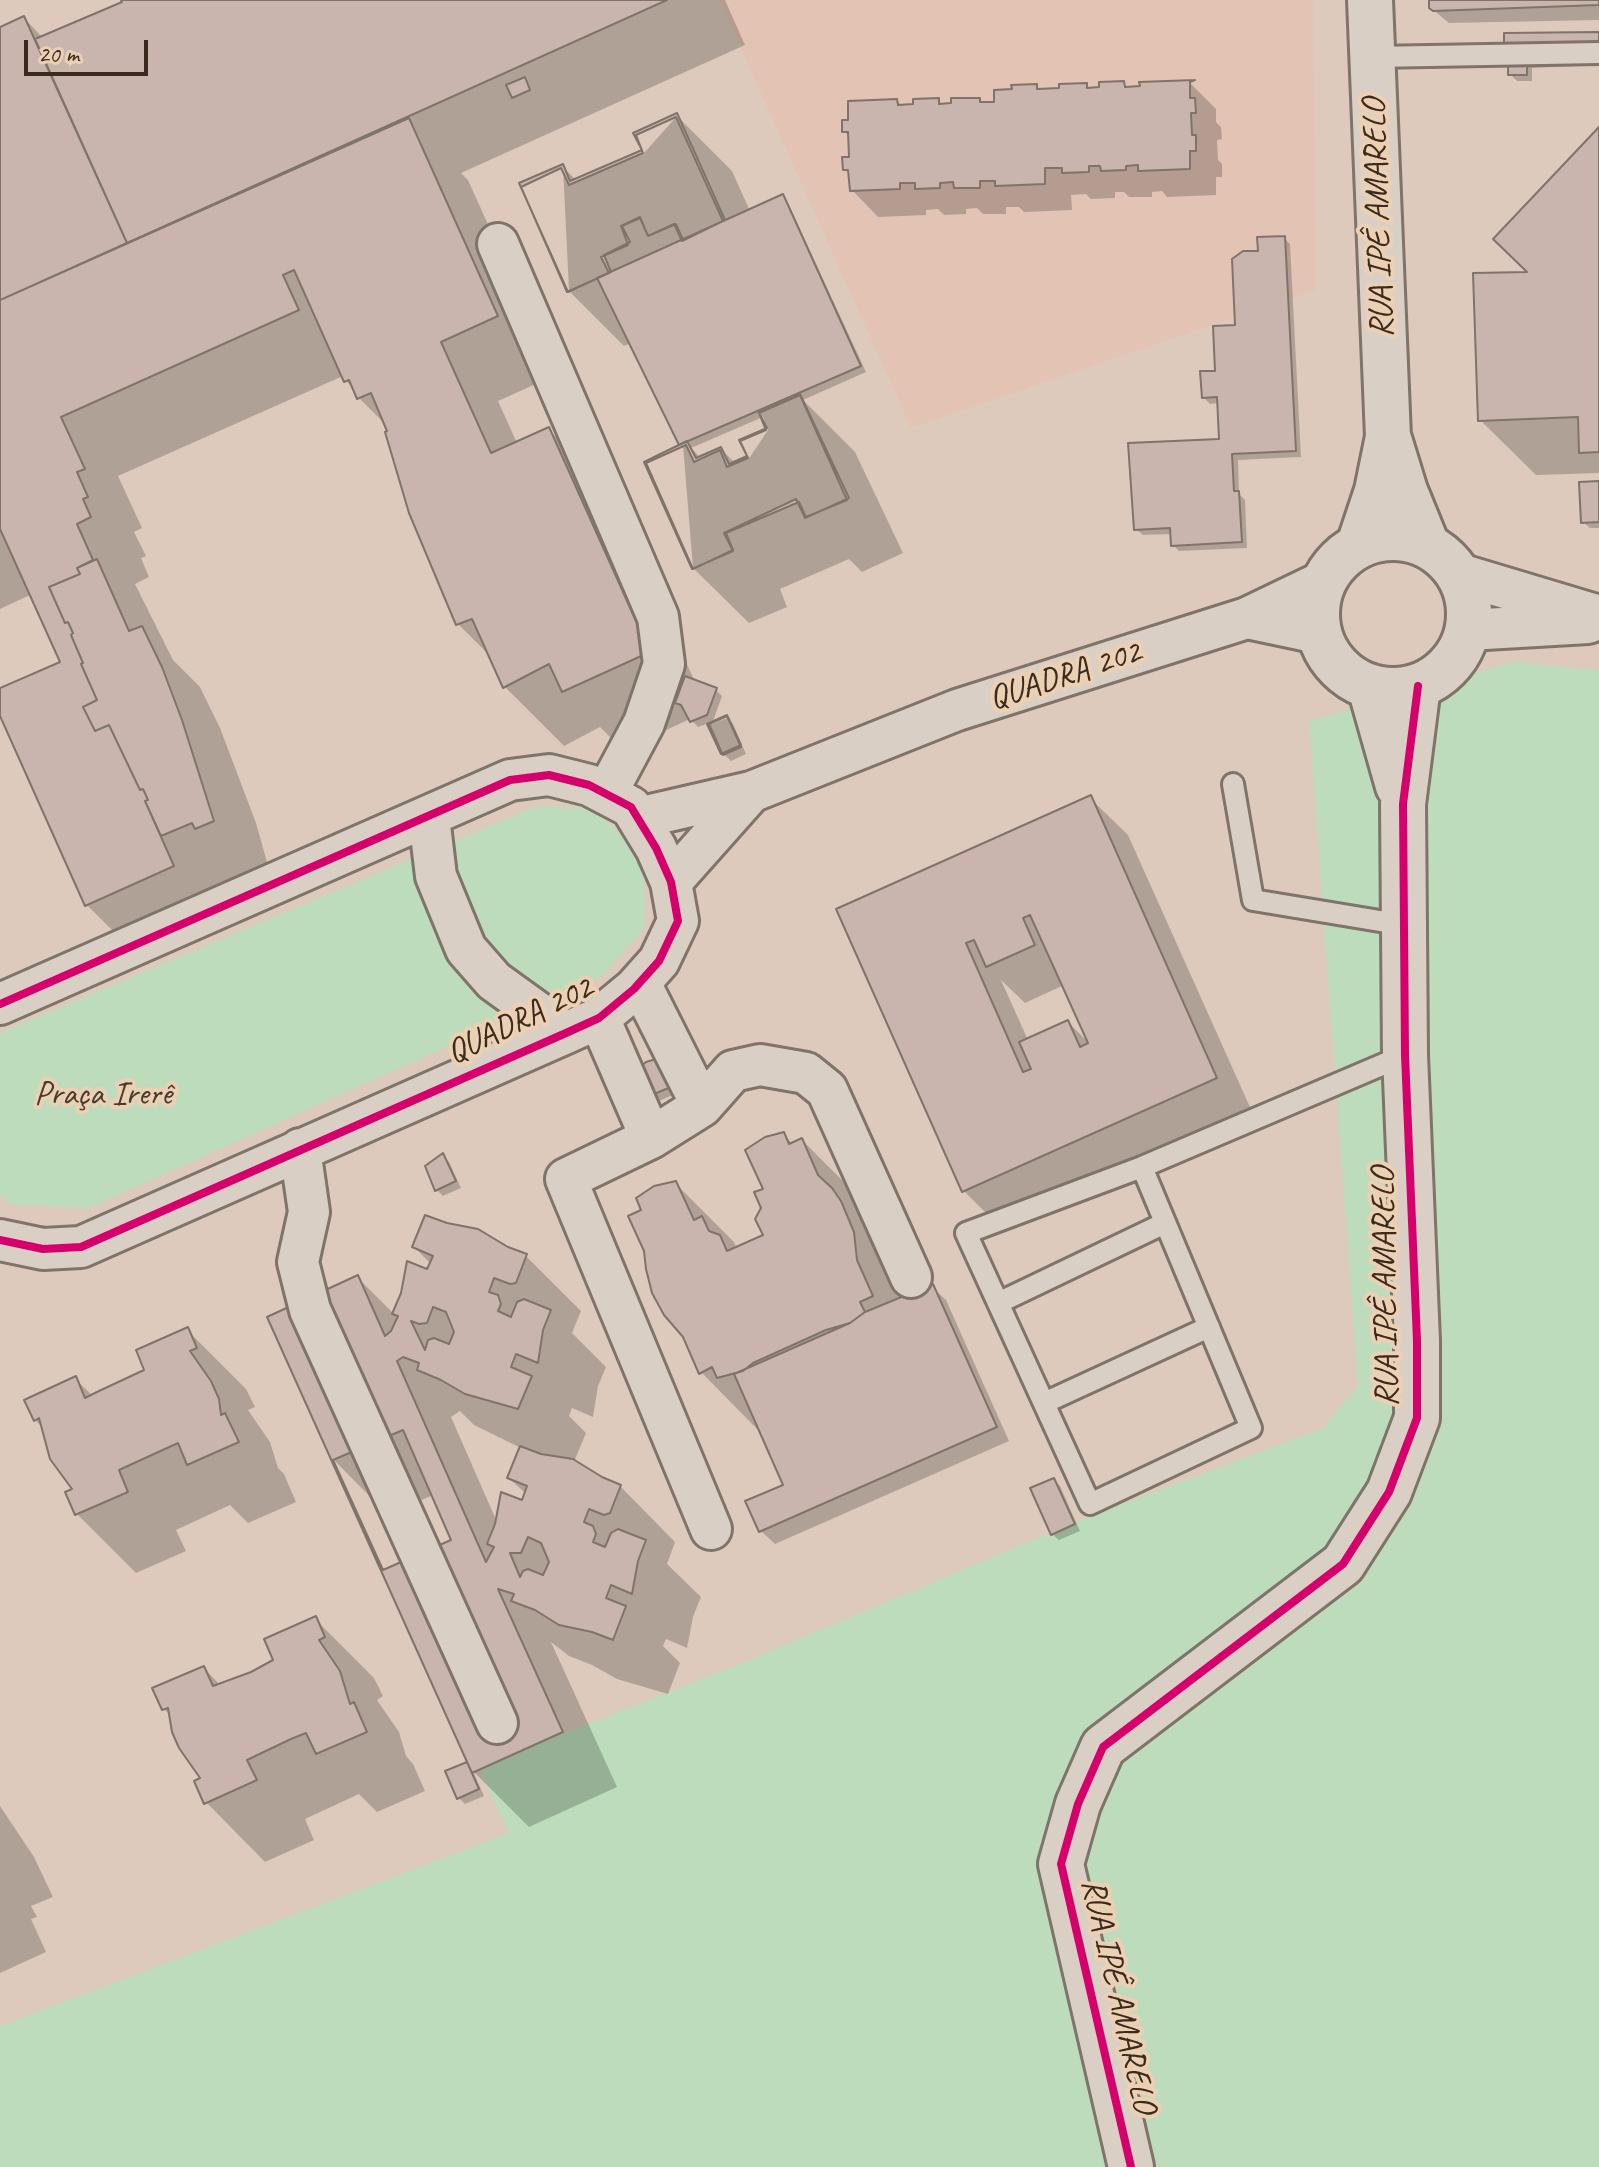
<!DOCTYPE html>
<html>
<head>
<meta charset="utf-8">
<style>
	body { margin:0 }
	#map { position:relative; width:1599px; height:2167px; overflow:hidden; background:#ddcabd; font-family:Caveat,sans-serif }
	canvas { display:block }
	.scale { position:absolute; left:24px; top:40px; width:124px; height:36px; box-sizing:border-box; border:4px solid #3b2a1e; border-top:0; padding-left:10px; font-size:24px; line-height:28px; white-space:nowrap; color:#3b2a1e; -webkit-text-stroke:6px #ecd0b3; paint-order:stroke }
</style>
</head>
<body>
<div id="map">
<canvas width="1599" height="2167"></canvas>
<div class="scale">20 m</div>
</div>
<script>
const ctx = document.querySelector('canvas').getContext('2d');
ctx.lineJoin = 'round';
function fillPath(path, color) { ctx.fillStyle = color; ctx.fill(path, 'evenodd'); }
const toPath = rows => new Path2D(rows.map(r => 'M' + r).join(''));
function trace(path, color, width, dash) { ctx.strokeStyle = color; ctx.lineWidth = width; ctx.lineCap = dash ? 'butt' : 'round'; ctx.setLineDash(dash || []); ctx.stroke(path); }
function label(font, color, halo, rows, align = 'center') {
  ctx.font = font + ' Caveat,sans-serif'; ctx.lineWidth = 8; ctx.setLineDash([]); ctx.textBaseline = 'middle'; ctx.strokeStyle = halo; ctx.fillStyle = color; for (const [text, x, y, turn = 0] of rows) {
    ctx.save(); ctx.translate(x, y); ctx.rotate((+turn || 0) * Math.PI / 180); ctx.textAlign = isNaN(turn) ? turn : align; if (halo) ctx.strokeText(text, 0, 0); ctx.fillText(text, 0, 0); ctx.restore();
  }
}
fillPath(toPath([
	[719,0,1313,0,1315,290,911,428]
]), '#e3c4b4');
fillPath(toPath([
	[1513,662,1599,670,1599,2167,0,2167,0,2026,509,1833,478,1767,745,1662,1075,1522,1323,1428,1358,1385,1309,721],
	[537,806,597,809,644,863,645,927,601,977,89,1208,10,1204,0,1195,0,1035,4,1031]
]), '#bcdcbb');
fillPath(toPath([
	[123,0,725,0,745,45,461,173,468,180,556,375,498,401,517,443,548,429,608,488,695,682,716,690,722,696,712,724,727,718,733,724,746,754,731,761,724,754,709,723,698,727,690,719,623,750,600,727,564,746,505,687,491,657,458,624,388,427,359,398,343,376,118,476,142,528,134,532,146,556,141,558,149,577,135,584,173,660,200,687,220,728,256,823,272,880,219,896,232,925,146,964,87,905,0,711,0,691,63,663,32,594,0,609,0,29,24,18,43,38,126,3],
	[1431,0,1599,0,1599,20,1449,23,1431,8],
	[1599,34,1599,65,1532,68,1532,81,1517,81,1510,74,1510,66],
	[1189,82,1216,109,1216,122,1221,127,1222,139,1217,140,1218,160,1222,164,1222,177,1216,177,1216,195,1167,197,1162,191,1152,192,1152,197,1129,197,1124,192,1115,192,1115,198,1091,199,1086,194,1071,195,1072,210,1024,212,1019,207,1006,207,1006,214,983,214,977,208,966,209,966,214,944,215,938,209,926,210,926,215,878,217,852,190,851,175,845,170,851,159,850,137,844,131,850,122,897,101,902,106,938,100,944,106,979,100,984,104,996,104,1036,86,1041,91,1086,85,1091,90,1123,83,1128,89],
	[677,116,732,171,750,211,782,197,788,203,866,372,803,400,855,452,903,553,862,572,849,559,780,589,787,607,749,623,693,568,683,446,631,343,624,346,569,291,563,167,576,180,645,152],
	[763,417,768,430,750,457,735,463,721,449,701,458,691,448],
	[1599,130,1599,473,1536,475,1480,420,1531,274],
	[1284,238,1290,244,1301,457,1238,460,1239,494,1245,500,1247,548,1179,551,1173,545,1173,534,1143,535,1136,529,1221,441,1219,403,1210,404,1203,397,1218,373,1237,327,1260,253],
	[1599,483,1599,528,1590,528,1583,522],
	[1090,798,1128,835,1254,1116,1002,1229,964,1191,838,910],
	[1001,980,1025,1003,1064,985,1091,1045,1068,1022,1028,1040],
	[635,1072,682,1091,652,1104],
	[783,1134,793,1144,802,1140,861,1199,913,1295,932,1287,946,1300,1009,1441,775,1544,761,1531,786,1486,760,1432,701,1372,644,1211,675,1183,734,1242,737,1249,765,1236,763,1208,765,1190],
	[443,1156,449,1162,461,1188,443,1196,437,1190],
	[414,1247,507,1248,526,1256,581,1311,572,1333,606,1367,598,1386,593,1417,572,1408,569,1416,586,1433,574,1462,601,1479,620,1486,675,1542,667,1564,701,1597,693,1617,687,1648,666,1639,663,1646,680,1663,668,1694,617,1679,592,1665,569,1656,551,1642,617,1787,529,1827,473,1771,484,1796,465,1804,459,1798,467,1764,473,1771,453,1541,433,1495,388,1515,333,1459,357,1277,394,1314,428,1272,431,1264],
	[460,1411,474,1425,521,1448,509,1478,526,1494,523,1502,497,1522,451,1417],
	[187,1330,246,1389,255,1407,248,1410,270,1442,278,1468,284,1474,296,1502,248,1523,230,1505,176,1530,186,1551,136,1573,77,1514,75,1489,44,1429,35,1420,75,1379,93,1396,147,1371],
	[1054,1480,1060,1486,1080,1531,1059,1540,1052,1534],
	[315,1619,374,1678,383,1696,377,1700,399,1732,406,1756,413,1764,425,1791,377,1812,359,1794,305,1819,314,1840,265,1862,206,1802,203,1779,172,1717,164,1709,204,1668,221,1686,276,1660],
	[0,1806,34,1857,53,1897,31,1906,37,1917,31,1919,46,1952,0,1973]
]), '#0003');
const building = toPath([
	[121,0,667,0,127,243,35,39,122,2,121,0],
	[1429,0,1599,0,1599,5,1433,11,1429,8,1429,0],
	[24,16,127,243,0,300,0,27,24,16],
	[1599,32,1599,59,1504,63,1504,33,1599,32],
	[1527,63,1527,75,1508,75,1508,64,1527,63],
	[525,77,530,90,512,98,506,85,525,77],
	[1195,80,1190,82,1190,98,1195,98,1196,113,1191,113,1192,135,1196,135,1196,151,1190,151,1190,169,1138,171,1138,165,1126,166,1126,170,1101,171,1100,166,1089,166,1089,172,1062,173,1062,168,1045,168,1045,184,995,186,995,181,980,181,980,188,954,188,953,182,940,183,940,188,915,189,915,183,900,183,900,189,850,191,848,170,843,170,842,157,849,157,848,132,842,132,842,120,848,120,848,101,897,99,898,105,913,104,913,99,939,98,939,104,951,103,951,98,980,98,980,102,994,102,994,90,1012,89,1011,85,1037,84,1037,89,1059,88,1059,84,1087,83,1087,88,1099,87,1099,82,1124,81,1125,87,1140,86,1139,82,1195,80],
	[677,113,725,220,682,241,674,224,648,236,640,218,622,226,630,242,604,255,611,272,568,292,519,183,563,164,570,181,642,150,633,133,677,113],
	[676,117,723,221,683,240,676,224,648,236,640,217,621,226,628,245,601,257,609,273,567,292,521,187,561,168,569,185,643,153,636,135,676,117],
	[409,118,498,316,441,342,491,453,549,427,650,652,562,692,549,664,503,688,472,619,456,625,409,513,385,432,387,431,371,393,357,399,349,380,344,382,294,270,283,275,299,310,61,417,85,469,77,472,88,497,83,499,91,517,77,524,93,560,77,568,80,574,49,587,65,623,68,622,73,633,71,635,83,663,81,664,97,700,83,707,95,731,109,725,140,790,143,789,148,800,145,801,174,866,85,906,0,716,0,688,60,662,0,529,0,300,409,118],
	[1599,127,1599,452,1579,453,1578,417,1478,421,1473,273,1527,272,1493,239,1599,127],
	[783,194,861,366,679,445,597,278,783,194],
	[1285,236,1296,451,1232,454,1234,491,1239,491,1242,542,1171,546,1170,528,1134,530,1128,443,1219,439,1217,397,1202,398,1200,371,1215,371,1213,326,1235,325,1232,259,1243,251,1258,251,1257,237,1285,236],
	[800,394,849,498,805,518,796,499,724,533,733,551,692,569,644,462,687,441,696,458,721,447,729,464,747,456,739,440,767,428,758,411,800,394],
	[800,395,847,500,806,517,799,502,726,533,733,550,693,569,646,463,686,445,694,462,720,450,727,467,748,458,740,441,766,430,759,413,800,395],
	[1599,481,1599,522,1581,523,1579,482,1599,481],
	[97,559,129,631,142,626,162,667,182,720,214,821,195,829,192,823,161,836,145,801,148,800,143,789,140,790,109,725,95,731,83,707,97,700,81,664,83,663,71,635,73,633,68,622,65,623,49,587,80,574,77,568,97,559],
	[685,676,717,688,707,715,690,722,681,705,675,703,685,676],
	[727,715,741,745,721,754,707,724,727,715],
	[727,716,741,747,723,755,709,724,727,716],
	[1091,795,1217,1078,962,1192,836,909,1091,795],
	[1030,915,1088,1043,1080,1047,1068,1020,1019,1042,1031,1069,1023,1072,966,943,974,940,986,967,1035,945,1023,918,1030,915],
	[659,1058,681,1083,644,1098,639,1068,646,1062,659,1058],
	[784,1132,789,1144,802,1138,818,1175,832,1188,841,1201,854,1232,857,1260,873,1296,860,1302,865,1312,850,1323,826,1330,753,1363,743,1371,717,1378,712,1367,699,1374,683,1337,664,1315,652,1293,646,1269,644,1251,628,1216,641,1210,636,1198,654,1186,676,1181,694,1220,702,1216,709,1231,720,1235,727,1251,763,1235,755,1219,761,1208,754,1192,763,1189,745,1150,765,1137,784,1132],
	[443,1153,456,1181,435,1191,425,1166,443,1153],
	[425,1215,447,1223,478,1229,508,1247,527,1254,516,1283,510,1284,494,1278,489,1292,498,1295,501,1304,498,1311,511,1317,517,1302,524,1299,551,1310,543,1330,538,1363,516,1354,511,1367,532,1376,518,1409,465,1394,441,1380,417,1370,419,1363,403,1357,397,1361,486,1562,494,1547,487,1544,495,1524,501,1492,522,1500,527,1486,507,1478,520,1446,541,1454,573,1459,602,1477,621,1485,610,1513,604,1515,589,1509,584,1522,593,1526,596,1534,593,1542,605,1547,611,1533,618,1529,646,1540,638,1561,632,1594,611,1585,606,1598,626,1606,613,1640,592,1632,559,1625,535,1610,511,1601,514,1594,498,1589,563,1732,472,1773,267,1317,358,1275,385,1336,391,1331,398,1316,392,1314,401,1293,407,1261,427,1269,433,1256,412,1247,425,1215],
	[433,1307,446,1312,454,1332,449,1344,434,1338,428,1340,425,1350,411,1321,419,1324,427,1323,433,1307],
	[403,1430,451,1540,383,1570,333,1460,403,1430],
	[528,1537,541,1543,549,1562,543,1575,528,1569,523,1571,520,1577,510,1553,521,1553,528,1537],
	[933,1284,997,1427,759,1532,745,1501,783,1485,734,1374,850,1323,865,1312,933,1284],
	[188,1327,197,1348,190,1351,211,1381,219,1399,221,1415,225,1413,239,1442,187,1465,178,1443,119,1470,128,1492,75,1515,65,1492,72,1489,50,1459,39,1418,34,1421,24,1400,76,1376,85,1398,99,1391,144,1370,136,1350,188,1327],
	[1054,1478,1075,1524,1051,1535,1030,1488,1054,1478],
	[316,1616,325,1637,319,1640,340,1671,350,1704,354,1702,367,1732,316,1754,306,1733,291,1739,247,1760,257,1780,204,1804,194,1781,200,1778,179,1748,172,1732,168,1708,162,1710,152,1688,204,1666,213,1686,251,1672,273,1660,264,1639,316,1616],
	[467,1762,479,1789,457,1799,445,1771,467,1762]
]);
fillPath(building, '#c9b5ae');
trace(building, '#7f736a', 2);
const service = toPath([
	[1373,57,1599,53],
	[1233,784,1253,900,1404,925],
	[1142,1167,1251,1428,1090,1504,966,1233,1142,1167,1405,1055],
	[998,1303,1165,1223],
	[1044,1403,1209,1327]
]);
const minor = toPath([
	[498,244,658,617,664,664,644,723,606,794],
	[1459,574,1599,616],
	[1247,618,1318,633],
	[1468,630,1588,623],
	[429,817,436,876,466,949,494,981,566,1033],
	[638,818,751,792,957,710,1247,618,1322,582],
	[671,882,751,792],
	[640,983,702,1106],
	[0,1004,510,780,549,775,589,785,631,807,656,848,671,882,678,921,659,961,634,989,599,1018,566,1033,81,1247,43,1249,0,1240],
	[599,1018,651,1138],
	[300,1149,309,1212,298,1262,310,1310,497,1723],
	[711,1529,566,1179,651,1138,702,1106,733,1071,760,1065,806,1073,827,1090,911,1277]
]);
const tertiary = toPath([
	[1389,439,1405,491,1427,545],
	'1317 614a76 76 0 1 1 152 0a76 76 0 1 1-152 0Z',
	[1359,545,1377,491,1388,437,1370,0],
	[1370,687,1398,786],
	[1131,2167,1061,1864,1078,1804,1103,1747,1343,1564,1389,1492,1417,1418,1417,1341,1405,1055,1403,804,1418,686]
]);
trace(service, '#7f736a', 26);
trace(minor, '#7f736a', 46);
trace(tertiary, '#7f736a', 50);
trace(service, '#dacfc5', 20);
trace(minor, '#dacfc5', 40);
trace(tertiary, '#dacfc5', 44);
trace(toPath([
	[0,1004,510,780,549,775,589,785,631,807,656,848,671,882,678,921,659,961,634,989,599,1018,566,1033,81,1247,43,1249,0,1240],
	[1131,2167,1061,1864,1078,1804,1103,1747,1343,1564,1389,1492,1417,1418,1417,1341,1405,1055,1403,804,1418,686]
]), '#d6006c', 8);
label('34px', '#3b2a1e', '#ecd0b3', [
	["RUA IPÊ AMARELO",1379,218,-92],
	["QUADRA 202",1065,676,-18],
	["QUADRA 202",520,1021,-26],
	["RUA IPÊ AMARELO",1386,1287,-91],
	["RUA IPÊ AMARELO",1118,1996,77]
]);
label('34px', '#453d2e', '#ecd0b3', [
	["Praça Irerê",103,1095]
]);
</script>
</body>
</html>
